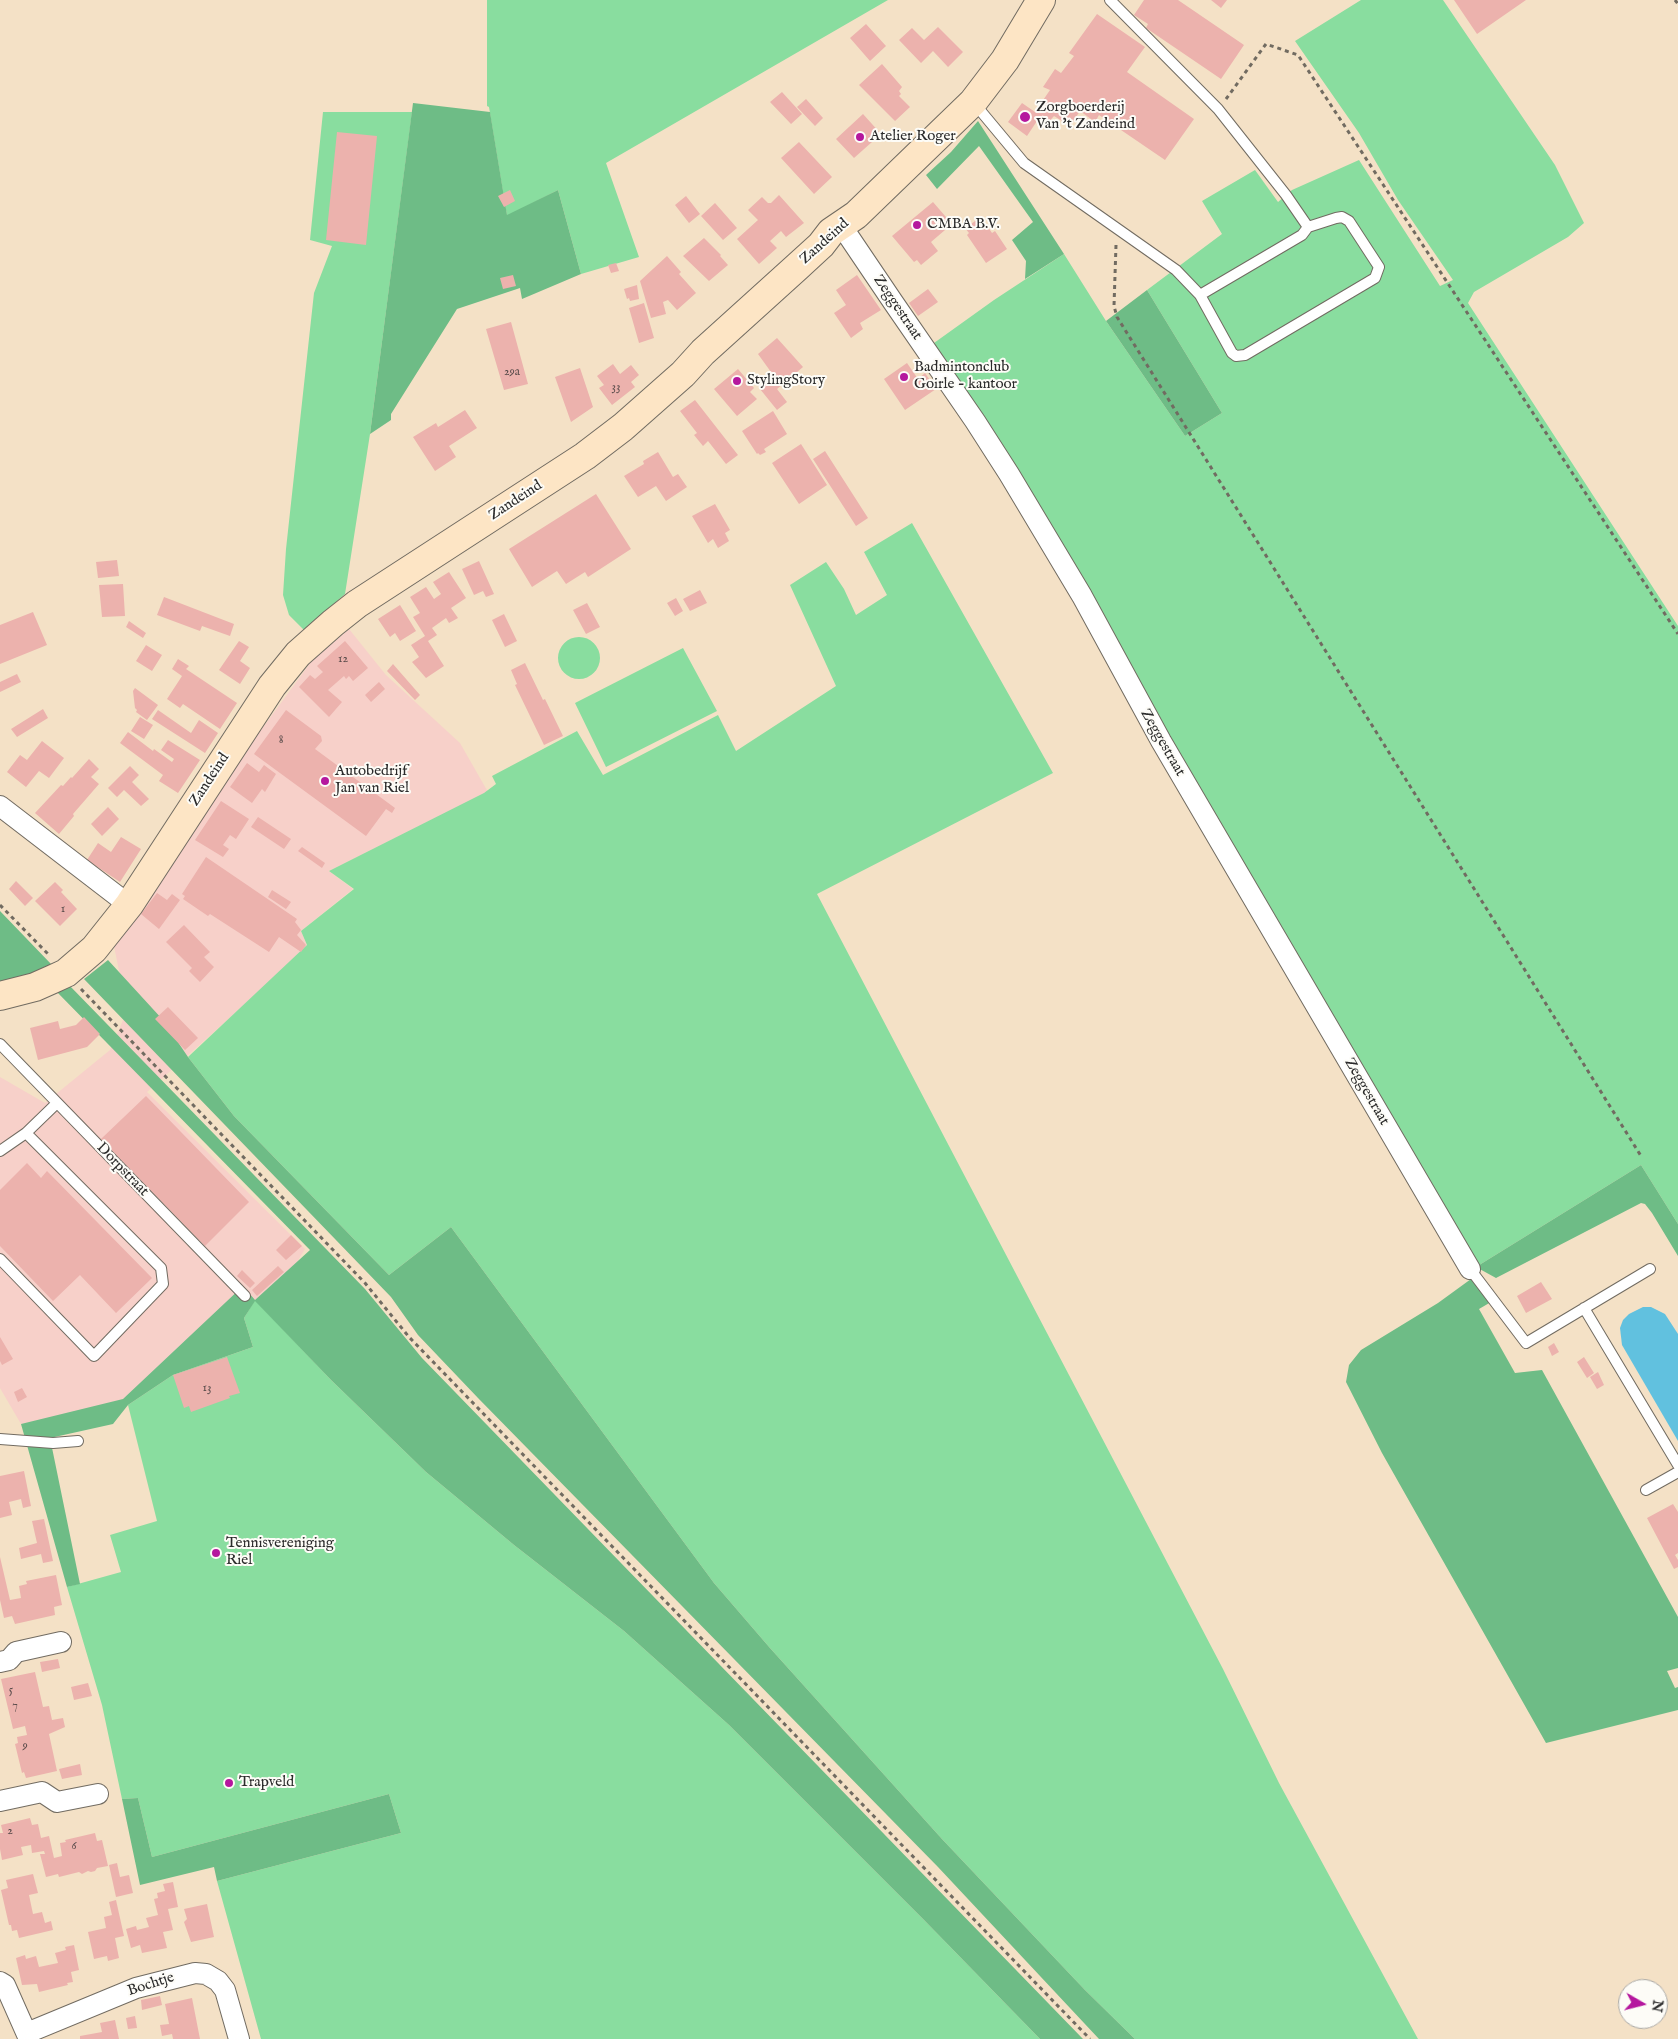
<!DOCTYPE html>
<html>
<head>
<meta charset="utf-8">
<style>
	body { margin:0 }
	#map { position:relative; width:1678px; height:2039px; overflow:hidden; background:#f4e1c6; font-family:"IM FELL English",serif }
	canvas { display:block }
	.north { position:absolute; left:1618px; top:1979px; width:50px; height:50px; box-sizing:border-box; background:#fdfcf7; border:1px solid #a9a8a5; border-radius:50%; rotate:98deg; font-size:14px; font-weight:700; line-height:20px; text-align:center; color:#2b2b2b }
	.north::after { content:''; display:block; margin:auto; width:18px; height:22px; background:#b5179e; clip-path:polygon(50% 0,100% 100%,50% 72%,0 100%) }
</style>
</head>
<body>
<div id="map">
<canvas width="1678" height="2039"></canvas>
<div class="north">N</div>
</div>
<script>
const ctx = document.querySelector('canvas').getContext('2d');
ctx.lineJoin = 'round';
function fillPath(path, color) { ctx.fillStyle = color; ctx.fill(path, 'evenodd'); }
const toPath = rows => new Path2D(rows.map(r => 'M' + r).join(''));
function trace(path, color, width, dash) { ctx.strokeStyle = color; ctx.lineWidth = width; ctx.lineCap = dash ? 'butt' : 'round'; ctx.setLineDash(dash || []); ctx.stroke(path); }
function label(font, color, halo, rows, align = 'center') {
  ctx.font = font + ' "IM FELL English",serif'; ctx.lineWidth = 4; ctx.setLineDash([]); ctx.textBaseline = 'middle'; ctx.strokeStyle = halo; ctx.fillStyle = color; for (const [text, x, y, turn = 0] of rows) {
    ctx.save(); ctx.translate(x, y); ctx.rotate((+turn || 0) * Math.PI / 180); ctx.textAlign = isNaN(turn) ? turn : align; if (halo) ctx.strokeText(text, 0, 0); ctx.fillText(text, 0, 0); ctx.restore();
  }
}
fillPath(toPath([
	[349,629,386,675,460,743,488,792,329,871,353,889,301,931,307,945,302,953,147,1092,305,1249,277,1295,208,1323,121,1406,21,1424,0,1388,0,1077,45,1103,110,1050,127,1011,114,946,250,745,311,662]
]), '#f7d0c9');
fillPath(toPath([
	[487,0,888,0,606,163,639,257,581,274,558,190,507,216,489,107,487,106],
	[1361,0,1443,0,1555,165,1584,223,1568,237,1474,292,1468,303,1678,626,1678,1224,1641,1165,1476,1267,999,445,934,343,994,300,1064,254,1106,321,1185,436,1222,413,1147,290,1222,234,1202,201,1255,170,1278,202,1292,190,1359,160,1440,286,1453,280,1398,200,1359,133,1295,41],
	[323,112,412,112,370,434,345,594,304,630,289,615,283,595,286,549,314,293,332,246,310,240],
	[912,523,1053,773,817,894,1223,1669,1279,1783,1418,2039,1135,2039,1085,1990,942,1839,770,1648,714,1583,451,1227,389,1275,234,1116,188,1057,307,945,301,931,354,889,329,871,484,793,496,784,492,776,577,731,603,775,718,715,736,751,836,686,790,585,826,562,844,589,856,615,887,595,864,552],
	'558 658a21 21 0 1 1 42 0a21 21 0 1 1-42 0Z',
	[683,648,717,711,606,767,575,703],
	[255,1300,331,1380,426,1472,514,1545,624,1631,729,1725,924,1920,1040,2039,261,2039,217,1881,401,1833,389,1794,152,1857,138,1798,122,1799,102,1705,67,1587,121,1572,110,1535,157,1521,128,1405,173,1375,253,1347,244,1318]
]), '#89dd9f');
fillPath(toPath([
	[413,103,490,112,507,215,558,190,581,274,522,299,520,288,457,309,391,414,391,420,370,434],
	[978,121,1064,254,1025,279,1026,261,1012,240,1033,222,979,146,937,189,926,175,951,152],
	[1147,290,1222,413,1185,436,1106,321],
	[0,911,51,964,27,975,0,983],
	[108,960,163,1020,188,1057,234,1116,389,1275,451,1227,714,1583,770,1648,942,1839,1085,1990,1135,2039,1099,2039,938,1867,478,1398,418,1335,391,1297,84,979],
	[69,985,365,1289,422,1358,1083,2039,1040,2039,924,1920,729,1725,624,1631,514,1545,426,1472,331,1380,255,1301,244,1318,253,1347,173,1375,128,1405,113,1424,50,1438,80,1584,67,1587,21,1424,123,1399,243,1286,255,1300,310,1250,56,991],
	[1641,1165,1678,1224,1678,1256,1652,1213,1645,1204,1641,1203,1496,1278,1476,1267],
	[1471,1279,1491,1302,1479,1309,1515,1373,1542,1370,1678,1617,1678,1668,1667,1671,1675,1688,1678,1687,1678,1710,1546,1743,1382,1453,1346,1382,1349,1365,1361,1350,1438,1303],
	[389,1794,401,1833,217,1881,214,1867,140,1885,122,1799,138,1798,152,1857]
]), '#6ebc86');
fillPath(toPath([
	[1643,1307,1651,1307,1665,1314,1678,1334,1678,1441,1622,1345,1620,1328,1623,1320,1629,1314]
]), '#61c1df');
fillPath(toPath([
	[1144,0,1178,0,1244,45,1221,79,1146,28,1148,24,1134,15],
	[1211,0,1227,0,1221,8],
	[1454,0,1526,0,1477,34],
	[1097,14,1145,47,1127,72,1194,119,1165,160,1099,115,1095,122,1080,111,1070,126,1054,116,1047,124,1039,118,1027,136,1008,122,1022,103,1035,112,1050,90,1043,87,1055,69,1061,73,1074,56,1069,53],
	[866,24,886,46,870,61,850,38],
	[938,27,963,52,948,67,933,51,921,63,899,40,912,28,924,40],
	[882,64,902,87,899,91,901,94,899,96,910,107,895,121,859,85],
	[782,92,802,114,791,124,770,102],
	[806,99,823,118,815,126,797,107],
	[863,114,881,134,854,158,836,139],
	[337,132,377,136,366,245,326,240],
	[799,142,832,177,814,194,781,158],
	[510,190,515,201,504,207,498,196],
	[779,195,804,223,786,237,781,231,770,241,777,248,759,264,737,239,758,220,748,210,762,197,768,203,771,203],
	[686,196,700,214,689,223,675,205],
	[933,202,952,224,931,242,938,251,921,265,917,260,914,262,892,236],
	[715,203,737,228,723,240,701,216],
	[981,217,992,233,995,231,1007,249,986,263,967,235,969,233,965,228],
	[704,238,721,255,720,256,728,265,709,281,683,256],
	[667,256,681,272,679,274,696,293,677,310,668,300,663,302,666,314,651,318,640,281],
	[616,263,619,271,611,273,608,265],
	[513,275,516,286,503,289,500,278],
	[857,275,881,310,860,323,863,329,851,338,834,313,846,305,836,290],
	[637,285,639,299,630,301,629,298,627,299,624,289],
	[928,289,938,302,918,316,909,303],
	[644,303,654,338,639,343,629,308],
	[511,322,528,384,504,390,486,329],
	[777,338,803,367,777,389,787,402,777,410,760,389,770,381,772,383,776,379,758,354],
	[907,363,918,379,925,373,936,389,905,410,884,379],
	[613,364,620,374,631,365,639,375,631,382,635,387,612,405,599,388,604,385,597,376],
	[580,368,593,407,571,422,555,377],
	[738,369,754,388,750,392,757,399,737,416,714,389],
	[695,400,738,455,726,464,708,441,703,446,694,435,697,433,680,411],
	[465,410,477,428,449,446,456,457,435,471,413,437,436,423,438,427],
	[773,411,787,434,764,449,766,452,760,455,758,453,757,454,742,431],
	[801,444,827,485,799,504,772,463],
	[825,451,868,518,856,526,813,459],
	[658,452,673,477,678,474,687,487,666,501,656,486,638,497,624,476,644,464,643,461],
	[596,494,631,549,588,577,585,572,566,584,557,571,532,587,509,549],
	[715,504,730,530,725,533,729,541,718,548,713,539,708,543,692,516],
	[117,560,119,576,98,578,96,562],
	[479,561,494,594,486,597,483,591,474,595,462,569],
	[449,572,466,598,451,608,458,618,449,623,446,618,432,628,437,635,428,641,444,666,426,678,412,662,419,657,411,645,425,636,413,617,420,613,410,597,426,587,434,599,441,594,433,582],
	[123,584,125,616,102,617,99,585],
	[700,590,707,603,690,611,683,599],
	[164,597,234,624,230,636,202,626,200,631,157,615],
	[676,598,683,611,675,616,667,603],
	[587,603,600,627,586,634,573,610],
	[400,605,416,631,400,641,395,633,390,637,378,619],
	[33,612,47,645,0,664,0,625],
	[504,614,517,641,505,647,492,620],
	[129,621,146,633,143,638,126,627],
	[239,641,249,647,240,661,250,668,240,684,219,670],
	[345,641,368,668,353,681,349,676,346,679,344,676,328,690,342,702,329,717,299,687,310,675,315,679,323,672,317,666],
	[146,645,162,655,152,671,136,661],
	[178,659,189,666,186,669,237,703,220,729,183,704,180,708,167,699,182,676,172,669],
	[525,663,543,700,545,699,563,736,544,745,515,685,517,684,511,670],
	[393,664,420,695,415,700,387,671],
	[17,674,21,682,0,692,0,682],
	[379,682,385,689,371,702,365,695],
	[135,688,158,705,147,720,136,712,137,710,135,708,133,691],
	[43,709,48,718,17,737,11,729],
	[158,710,191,733,199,720,218,733,205,753,152,719],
	[286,710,321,736,322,741,315,749,395,808,392,813,386,809,366,836,254,754],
	[140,717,153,725,144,739,131,731],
	[128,732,153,751,154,749,172,762,174,759,161,750,168,740,200,760,178,793,159,781,163,775,120,743],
	[42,741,64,758,49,778,39,771,26,787,7,772,20,755,27,760],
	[89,759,99,769,91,777,99,784,73,814,74,816,59,834,35,813,61,785,63,786,71,777,72,778],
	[247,763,259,772,264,765,276,774,265,792,262,789,252,803,230,787],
	[130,766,139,775,132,782,149,799,141,806,124,790,117,797,108,788],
	[221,801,249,819,236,839,230,835,223,845,229,849,223,857,195,840],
	[108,807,119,819,102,836,91,824],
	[258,817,291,839,284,849,251,827],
	[121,837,141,849,120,882,87,860,98,843,111,852],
	[302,847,325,863,322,868,298,851],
	[206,857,297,919,295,922,301,930,297,935,306,945,301,952,279,937,269,952,210,914,208,916,183,899,185,896,182,894],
	[16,881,33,898,25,906,9,889],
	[55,882,63,890,61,892,77,909,60,926,35,901],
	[272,890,291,902,286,909,268,897],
	[157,893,167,900,172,894,180,900,159,929,141,914],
	[184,925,210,952,204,957,214,967,200,982,189,971,192,968,166,942],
	[168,1007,198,1038,185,1050,155,1019],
	[84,1017,100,1034,87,1047,38,1060,30,1028,58,1021,60,1029,76,1025],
	[146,1096,249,1202,205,1246,101,1139],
	[27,1163,41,1178,47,1171,152,1278,116,1313,80,1275,53,1301,0,1246,0,1190],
	[291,1235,302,1246,286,1260,276,1250],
	[278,1266,284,1272,257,1296,252,1290],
	[242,1270,255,1283,250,1288,237,1276],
	[1541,1282,1552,1299,1526,1313,1517,1296],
	[0,1337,13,1359,2,1365,0,1361],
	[1554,1343,1559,1352,1552,1356,1548,1347],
	[227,1357,240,1393,229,1396,230,1398,191,1412,189,1406,184,1408,173,1375],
	[1584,1357,1594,1373,1587,1378,1577,1362],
	[1598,1372,1604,1385,1597,1389,1590,1377],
	[22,1388,27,1397,18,1402,14,1392],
	[24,1471,31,1506,23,1508,21,1499,9,1502,12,1515,0,1518,0,1476],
	[1673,1504,1678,1512,1678,1553,1675,1555,1678,1560,1678,1567,1674,1569,1647,1518],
	[44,1519,53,1561,43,1563,41,1554,21,1559,19,1548,37,1543,32,1521],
	[0,1557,10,1600,21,1598,19,1586,27,1584,26,1581,56,1575,62,1605,54,1607,55,1615,15,1624,12,1616,4,1618,0,1600],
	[58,1659,60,1668,42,1672,40,1662],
	[35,1672,43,1707,49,1706,52,1720,63,1718,65,1727,49,1734,57,1771,26,1778,24,1772,22,1773,15,1744,18,1743,17,1737,27,1735,25,1726,13,1729,1,1679],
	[88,1683,92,1696,74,1700,71,1687],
	[80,1764,82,1775,62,1779,59,1769],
	[30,1818,32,1825,38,1824,41,1838,49,1836,54,1858,62,1856,60,1843,66,1842,65,1840,95,1833,97,1841,102,1840,108,1866,97,1868,95,1871,91,1872,88,1871,82,1874,79,1872,59,1877,58,1874,46,1877,40,1854,45,1854,44,1851,32,1853,31,1845,21,1847,23,1855,2,1860,0,1849,0,1833,3,1833,1,1825],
	[117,1863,120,1877,129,1875,133,1893,116,1897,109,1865],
	[33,1874,38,1893,29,1895,33,1914,42,1912,45,1923,51,1921,53,1930,19,1938,17,1930,12,1931,11,1925,9,1925,1,1890,8,1888,6,1880],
	[173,1882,178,1907,168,1909,173,1930,163,1932,167,1948,142,1953,140,1945,131,1948,126,1929,136,1926,137,1930,149,1927,146,1918,158,1915,154,1899,158,1898,157,1893,165,1891,163,1884],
	[116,1900,124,1936,115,1938,119,1958,108,1961,107,1956,94,1959,88,1932,106,1928,104,1917,112,1915,109,1902],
	[207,1904,214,1937,191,1942,184,1922,187,1919,184,1909],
	[74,1945,79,1970,71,1972,73,1982,67,1983,68,1985,39,1992,37,1984,22,1985,16,1958,25,1955,26,1959,36,1956,39,1967,58,1963,55,1953,66,1950,65,1947],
	[160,1996,162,2005,142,2010,141,2000],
	[192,1998,200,2039,173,2039,172,2034,162,2036,160,2025,169,2024,165,2004],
	[135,2016,137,2028,128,2029,126,2018],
	[115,2020,119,2039,80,2039,80,2036,102,2032,100,2023]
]), '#ecb2ad');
const lane = toPath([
	[1110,0,1218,109,1286,195,1308,227],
	[974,103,1024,163,1176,270,1200,295,1232,353,1236,356,1245,355,1375,278,1379,267,1349,221,1342,217,1336,218,1308,227,1302,235,1200,295],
	[0,1044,245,1296],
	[0,1151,26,1133,57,1103],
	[0,1259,94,1356,163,1284,161,1268,26,1133],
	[1470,1269,1526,1343,1650,1269],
	[1584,1308,1678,1465],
	[0,1439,53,1443,78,1441],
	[1646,1490,1678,1472]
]);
const street = toPath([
	[841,225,893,302,975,421,1009,474,1082,596,1161,741,1470,1269],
	[0,806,129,905],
	[0,1662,9,1660,16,1652,61,1642],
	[0,1801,42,1792,57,1802,98,1794],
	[0,1982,5,1985,29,2039],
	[27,2033,136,1988,195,1973,206,1974,218,1981,225,1990,239,2039]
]);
const secondary = toPath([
	[0,996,35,987,53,979,66,973,94,949,129,905,272,686,298,654,333,623,357,604,585,456,623,427,683,374,703,352,797,267,821,245,831,232,856,215,973,102,1005,60,1041,0]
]);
trace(lane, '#716b61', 12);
trace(street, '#716b61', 22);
trace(secondary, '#716b61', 30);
trace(toPath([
	[1675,0,1678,4],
	[1226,99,1266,44,1298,55,1678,634],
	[1116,245,1114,306,1117,317,1641,1156],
	[0,905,49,955],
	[81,989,365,1283,409,1337,1090,2039]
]), '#716b61', 3, [4, 4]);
trace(lane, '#fff', 10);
trace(street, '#fff', 20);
trace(secondary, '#fde5c5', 28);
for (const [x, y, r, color] of [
	[1025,117,6,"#b5179e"],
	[860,137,5,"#b5179e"],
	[917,225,5,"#b5179e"],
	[904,377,5,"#b5179e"],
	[737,381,5,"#b5179e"],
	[325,781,5,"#b5179e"],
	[216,1553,5,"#b5179e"],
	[229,1783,5,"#b5179e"]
]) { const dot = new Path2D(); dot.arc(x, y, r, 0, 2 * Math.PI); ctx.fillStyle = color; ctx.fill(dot); trace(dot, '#fdfcf7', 2); }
label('12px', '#5b4d4c', null, [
	["29a",512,373],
	["33",616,388],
	["12",343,660],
	["8",281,741],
	["1",63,910],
	["13",207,1389],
	["5",11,1691],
	["7",15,1707],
	["9",25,1747],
	["2",10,1832],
	["6",74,1847]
]);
label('15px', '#2b2b2b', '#fdfcf7', [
	["Zorgboerderij",1036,108],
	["Van 't Zandeind",1036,125],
	["Atelier Roger",870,137],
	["CMBA B.V.",927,225],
	["Badmintonclub",914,368],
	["Goirle - kantoor",914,385],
	["StylingStory",747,381],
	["Autobedrijf",335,772],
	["Jan van Riel",335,789],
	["Tennisvereniging",226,1544],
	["Riel",226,1561],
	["Trapveld",239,1783]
], 'left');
label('15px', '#2b2b2b', '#fdfcf7', [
	["Zandeind",825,242,-42],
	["Zeggestraat",897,308,56],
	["Zandeind",516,501,-33],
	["Zeggestraat",1162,743,60],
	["Zandeind",210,780,-57],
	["Zeggestraat",1366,1092,60],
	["Dorpstraat",122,1170,46],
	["Bochtje",151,1985,-18]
]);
</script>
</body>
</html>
